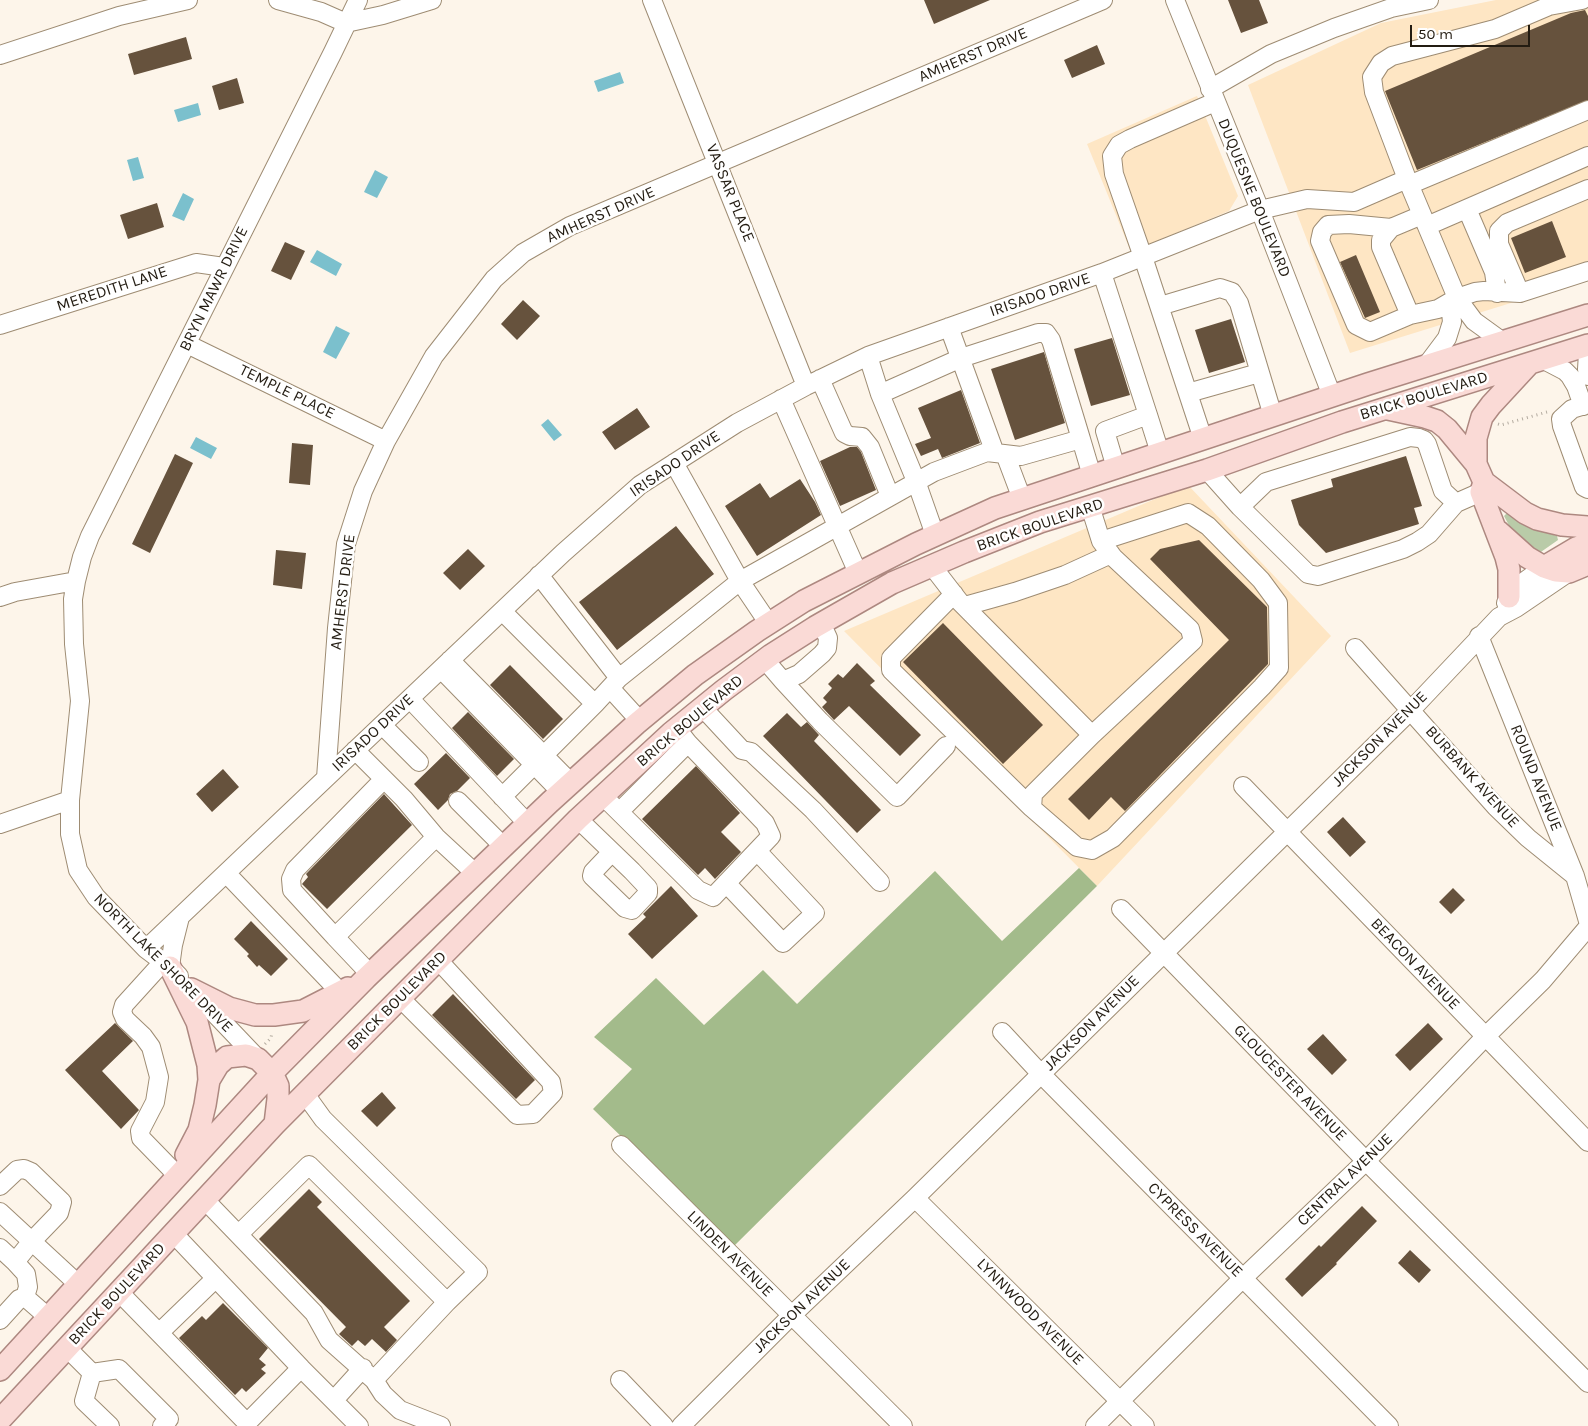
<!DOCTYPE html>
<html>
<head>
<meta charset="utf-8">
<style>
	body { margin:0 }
	#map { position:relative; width:1588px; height:1426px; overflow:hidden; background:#fdf5ea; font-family:Karla,sans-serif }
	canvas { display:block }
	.scale { position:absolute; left:1410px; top:25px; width:120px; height:22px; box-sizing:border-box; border:2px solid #231c12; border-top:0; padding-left:6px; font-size:15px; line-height:18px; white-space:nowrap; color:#231c12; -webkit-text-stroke:4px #fff; paint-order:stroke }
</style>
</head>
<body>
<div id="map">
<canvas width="1588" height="1426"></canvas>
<div class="scale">50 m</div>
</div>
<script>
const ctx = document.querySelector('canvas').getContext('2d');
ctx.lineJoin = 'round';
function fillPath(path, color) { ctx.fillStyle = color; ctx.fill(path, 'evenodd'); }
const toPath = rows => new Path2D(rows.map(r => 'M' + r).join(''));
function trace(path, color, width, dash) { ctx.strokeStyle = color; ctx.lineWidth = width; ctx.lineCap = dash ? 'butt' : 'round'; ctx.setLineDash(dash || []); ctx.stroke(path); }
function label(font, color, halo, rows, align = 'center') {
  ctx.font = font + ' Karla,sans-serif'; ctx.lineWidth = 5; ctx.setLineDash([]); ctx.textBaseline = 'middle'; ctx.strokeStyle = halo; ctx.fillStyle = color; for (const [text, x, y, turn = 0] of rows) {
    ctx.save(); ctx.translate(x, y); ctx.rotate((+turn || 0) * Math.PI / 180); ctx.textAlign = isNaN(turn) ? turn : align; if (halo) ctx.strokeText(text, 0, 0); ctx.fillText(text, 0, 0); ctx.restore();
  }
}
fillPath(toPath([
	[1496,0,1588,0,1588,279,1350,353,1248,85,1381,23],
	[1197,96,1238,196,1229,211,1131,252,1087,144],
	[1188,485,1331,636,1097,886,844,631]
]), '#fee6c4');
fillPath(toPath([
	[1507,513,1527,526,1557,536,1558,540,1538,554,1512,531,1504,516]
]), '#b9cba8');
fillPath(toPath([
	[1079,868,1097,886,734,1246,593,1109,632,1069,594,1037,656,978,704,1025,763,970,797,1004,935,871,1002,941]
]), '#a3bb8b');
fillPath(toPath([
	[620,72,624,83,598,92,594,81],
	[198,103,201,115,178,122,174,110],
	[138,157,144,178,133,181,127,160],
	[375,170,388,177,377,198,364,192],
	[183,193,194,199,184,221,172,216],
	[317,250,342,264,336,276,310,262],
	[336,326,350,333,336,359,323,352],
	[548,419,562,435,554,441,541,425],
	[196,437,217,448,211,459,190,448]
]), '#7bc0cd');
fillPath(toPath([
	[924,0,990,0,934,24],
	[1228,0,1259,0,1268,23,1241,33],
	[1585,10,1588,16,1588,100,1417,170,1385,91,1571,13],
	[186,37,192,59,134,75,128,54],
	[1097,45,1105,64,1072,78,1064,60],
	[237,78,244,103,219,110,212,86],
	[157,203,164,227,128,239,120,215],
	[1552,221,1566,257,1525,273,1511,238],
	[285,242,305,251,291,280,271,271],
	[1356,255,1380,312,1365,318,1340,262],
	[523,300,540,316,517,340,501,324],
	[1231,319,1245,362,1209,373,1195,330],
	[1112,338,1130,395,1091,406,1074,349],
	[1044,352,1065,423,1015,440,991,369],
	[961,390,980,443,942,458,938,449,921,456,915,444,931,438,918,408],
	[637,408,650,427,615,450,602,432],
	[292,443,313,445,310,485,289,483],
	[850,447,857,447,861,452,876,490,840,506,820,461],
	[175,454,193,463,150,553,132,544],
	[1406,456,1422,506,1414,508,1419,524,1326,553,1299,525,1291,500,1333,487,1331,479],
	[800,479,815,502,821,515,757,556,725,506,760,483,770,498],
	[676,526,714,574,617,650,579,602],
	[1199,540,1267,607,1268,664,1125,811,1111,797,1089,820,1068,799,1229,640,1150,559,1160,549],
	[468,549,485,566,460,590,443,573],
	[276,550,306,553,302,589,273,585],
	[943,623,1043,725,1003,764,903,662],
	[857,663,875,681,870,685,921,735,900,756,849,706,834,720,822,707,827,702,823,698,832,688,828,684,838,674,843,678],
	[510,665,563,719,543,739,490,685],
	[468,712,514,759,497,776,452,728],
	[787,713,801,727,807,722,819,735,814,741,881,810,857,833,763,736],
	[446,753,470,778,457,791,450,794,448,800,438,810,414,784],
	[696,766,740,813,721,832,741,852,715,879,705,868,698,875,642,819],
	[223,769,239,787,212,812,196,794],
	[384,794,412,825,327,909,302,884,308,877,306,874],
	[1343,817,1366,842,1350,857,1327,832],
	[671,886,698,916,652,959,628,934,646,917,643,914],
	[1453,888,1465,900,1451,914,1439,902],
	[251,921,288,959,271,976,259,965,257,967,247,956,249,954,234,939],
	[453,994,535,1080,516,1099,432,1015],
	[115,1023,133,1041,102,1071,139,1110,121,1129,65,1070],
	[1428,1023,1443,1039,1410,1071,1395,1055],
	[1323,1034,1347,1060,1332,1075,1307,1049],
	[382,1092,396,1108,377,1127,361,1111],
	[309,1189,322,1202,317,1207,410,1301,384,1327,397,1340,386,1352,372,1339,365,1346,358,1340,352,1346,339,1334,346,1327,259,1239],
	[1362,1206,1377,1221,1336,1263,1337,1264,1302,1297,1285,1279,1319,1245,1321,1247],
	[1410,1250,1431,1270,1419,1283,1398,1263],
	[223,1303,268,1348,259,1359,266,1365,261,1369,266,1373,246,1392,242,1388,235,1395,179,1338,202,1316,206,1320]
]), '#66523d');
const minor = toPath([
	[278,0,321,12,346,23,383,15,432,0],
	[652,0,806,386],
	[1175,0,1260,210,1332,396],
	[0,55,119,16,188,0],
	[1210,89,1271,54,1334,28,1391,8,1429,0],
	[1407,179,1374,92,1372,77,1381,63,1392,56,1495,29,1549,6,1582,0],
	[1409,185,1588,110],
	[1467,209,1494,272,1497,293],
	[1427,226,1588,156],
	[1391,228,1349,224,1328,225,1322,232,1320,241,1356,325,1370,332,1410,315,1438,309,1457,298,1475,292,1484,291,1520,293,1588,271],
	[1102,273,1148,415],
	[1520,293,1499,244,1499,231,1507,223,1588,189],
	[1160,306,1220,288,1232,292,1239,303,1273,416],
	[1410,315,1381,247,1381,240,1391,228,1422,215],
	[0,325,196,263,224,267],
	[949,327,995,453],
	[187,344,386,441],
	[1588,353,1587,369,1588,376],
	[868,356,880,394,916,481,935,535],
	[1542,359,1565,371,1570,376,1576,386,1583,406],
	[1426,366,1447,338,1452,322,1451,312,1457,298],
	[820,379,844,433,850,436,862,437,870,447,890,496],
	[1188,393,1259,373],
	[880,394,961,358,1038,333,1046,333,1051,340,1081,439],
	[781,399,858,573],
	[1588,404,1572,409,1561,419,1562,426,1584,487,1588,489],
	[1203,439,1143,257,1114,174,1112,156,1119,145,1130,139,1215,102],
	[1005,454,1022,499],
	[674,463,740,581,769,624],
	[1116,468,1105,431,1148,415,1160,453],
	[1207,470,1240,507,1308,574,1318,576,1403,549,1417,542,1429,534,1456,503,1481,492],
	[1240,507,1266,482,1410,437,1419,438,1424,440,1427,444,1443,491,1456,503],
	[932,566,959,601,1092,735,1193,641,1190,629,1113,557,1101,541,1090,506],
	[539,575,619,678],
	[954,594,891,658,891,670,1032,808],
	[0,597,15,592,76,581],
	[1506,603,1518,586,1544,567],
	[965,606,1015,592,1065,575,1111,554],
	[502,611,595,704,502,797],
	[1479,636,1575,876,1588,921],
	[1355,648,1496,807,1528,838,1575,876],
	[450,660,571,783],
	[765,660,783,681,799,674,822,654,827,648,828,638,821,623],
	[441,669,561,792],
	[783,681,820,721,897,797,946,746],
	[610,688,640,721],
	[410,699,528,824],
	[595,704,619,678,740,581,934,472,987,452,1021,456,1081,439,1092,476],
	[703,708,742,750,751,752,813,810,880,882],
	[382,725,419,762],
	[1092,735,1033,794,1032,808,1077,847,1092,850,1113,838,1262,687,1279,668,1278,603,1261,580,1208,526,1188,513,1101,541],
	[355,750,404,799,436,837,476,874],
	[326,778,337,628,346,544,363,491,386,441,434,356,494,279,523,253,570,226,1103,0],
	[1243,786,1588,1142],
	[603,796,698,890,713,897,771,836,765,823,688,743,677,729],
	[458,801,504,847],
	[620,811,688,743],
	[578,819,632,871,648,888,648,893,632,910,625,908,592,876,593,872,612,852],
	[0,824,70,800],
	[226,873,340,992],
	[726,883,783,943,815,913,757,851],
	[1121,909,1366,1161,1588,1383],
	[335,937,292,890,291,879,295,870,384,779],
	[146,949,563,553,640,485,737,423,806,386,868,356,1102,273,1260,210,1307,199,1354,202,1407,179,1457,298,1474,321,1503,342],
	[163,962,124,1005,122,1012,125,1019,143,1036,151,1047,159,1077,155,1102,140,1131,141,1138,177,1175],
	[170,967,173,945,180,917],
	[370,974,335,937,436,837],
	[179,976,170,967,146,949,96,897,78,870,70,834,70,800,80,701,74,644,73,599,76,581,82,557,90,536,333,52,358,0],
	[197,995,258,1059],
	[400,998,517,1115,533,1114,553,1093,551,1082,438,960],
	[1002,1032,1041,1074,1389,1426],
	[621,1145,903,1426],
	[0,1186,17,1170,24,1169,31,1172,62,1202,59,1213,32,1241,15,1262,26,1274,28,1287,25,1297],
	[915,1198,1145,1426],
	[204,1199,314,1313,329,1340,374,1380,383,1394,400,1410,441,1426],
	[0,1212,79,1285],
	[239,1234,309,1165,447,1302,478,1272,323,1119,305,1094],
	[0,1248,15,1262],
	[119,1292,247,1423,301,1368,173,1233],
	[0,1320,19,1299,25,1297,49,1318],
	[159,1333,216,1278],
	[67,1348,92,1373,119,1369,169,1419,162,1426],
	[301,1368,359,1426],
	[92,1373,84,1401,110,1426],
	[374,1380,447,1302],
	[620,1380,664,1426],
	[334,1400,363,1368],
	[681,1426,792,1315,915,1198,1411,710,1499,617,1516,608,1569,572],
	[1095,1426,1243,1278,1366,1161,1485,1037,1543,980,1588,927]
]);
const major = toPath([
	[1388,409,1425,417,1437,421,1447,429,1476,464,1484,482,1525,513,1537,519,1562,525,1588,527],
	[1476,464,1476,438,1482,417,1491,405,1528,365],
	[1484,482,1481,492,1506,557,1509,569,1509,597],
	[1498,531,1527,557,1544,567,1556,571,1569,572,1588,564],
	[1544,567,1576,548,1588,544],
	[170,967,197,1022,208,1065,209,1080,205,1105,199,1130,186,1155],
	[191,989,229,1008,255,1015,274,1015,303,1011,348,988],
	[209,1080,218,1065,227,1057,246,1055,258,1059,272,1073,278,1086,278,1099,275,1124],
	[0,1370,272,1073,366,978,550,802,636,724,695,675,757,631,804,601,916,544,995,508,1368,384,1588,315],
	[0,1420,275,1124,578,819,671,733,724,690,771,655,815,627,892,583,964,552,1040,522,1207,470,1342,422,1588,345]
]);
trace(minor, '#9e8c73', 20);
trace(major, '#ad8880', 24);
trace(toPath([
	[1498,424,1501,425,1547,412],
	[265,1044,271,1038,272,1032]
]), '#b3aba0', 3, [1, 4]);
trace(minor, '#fff', 18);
trace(major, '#fadad6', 21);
label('16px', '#231c12', '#fff', [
	["AMHERST DRIVE",973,55,-23],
	["VASSAR PLACE",730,193,68],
	["DUQUESNE BOULEVARD",1254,198,68],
	["AMHERST DRIVE",601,215,-24],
	["MEREDITH LANE",112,289,-18],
	["BRYN MAWR DRIVE",214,289,-64],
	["IRISADO DRIVE",1040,295,-19],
	["TEMPLE PLACE",287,392,26],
	["BRICK BOULEVARD",1424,396,-17],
	["IRISADO DRIVE",675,464,-34],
	["BRICK BOULEVARD",1040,525,-19],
	["AMHERST DRIVE",343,592,-83],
	["BRICK BOULEVARD",690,721,-40],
	["IRISADO DRIVE",373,733,-43],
	["JACKSON AVENUE",1380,739,-45],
	["BURBANK AVENUE",1472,777,48],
	["ROUND AVENUE",1536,778,68],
	["NORTH LAKE SHORE DRIVE",163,963,45],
	["BEACON AVENUE",1415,964,46],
	["BRICK BOULEVARD",397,1001,-45],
	["JACKSON AVENUE",1092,1023,-45],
	["GLOUCESTER AVENUE",1290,1083,46],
	["CENTRAL AVENUE",1345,1180,-44],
	["CYPRESS AVENUE",1195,1230,45],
	["LINDEN AVENUE",730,1254,45],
	["BRICK BOULEVARD",117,1294,-47],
	["JACKSON AVENUE",802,1306,-44],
	["LYNNWOOD AVENUE",1030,1312,45]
]);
</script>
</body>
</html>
